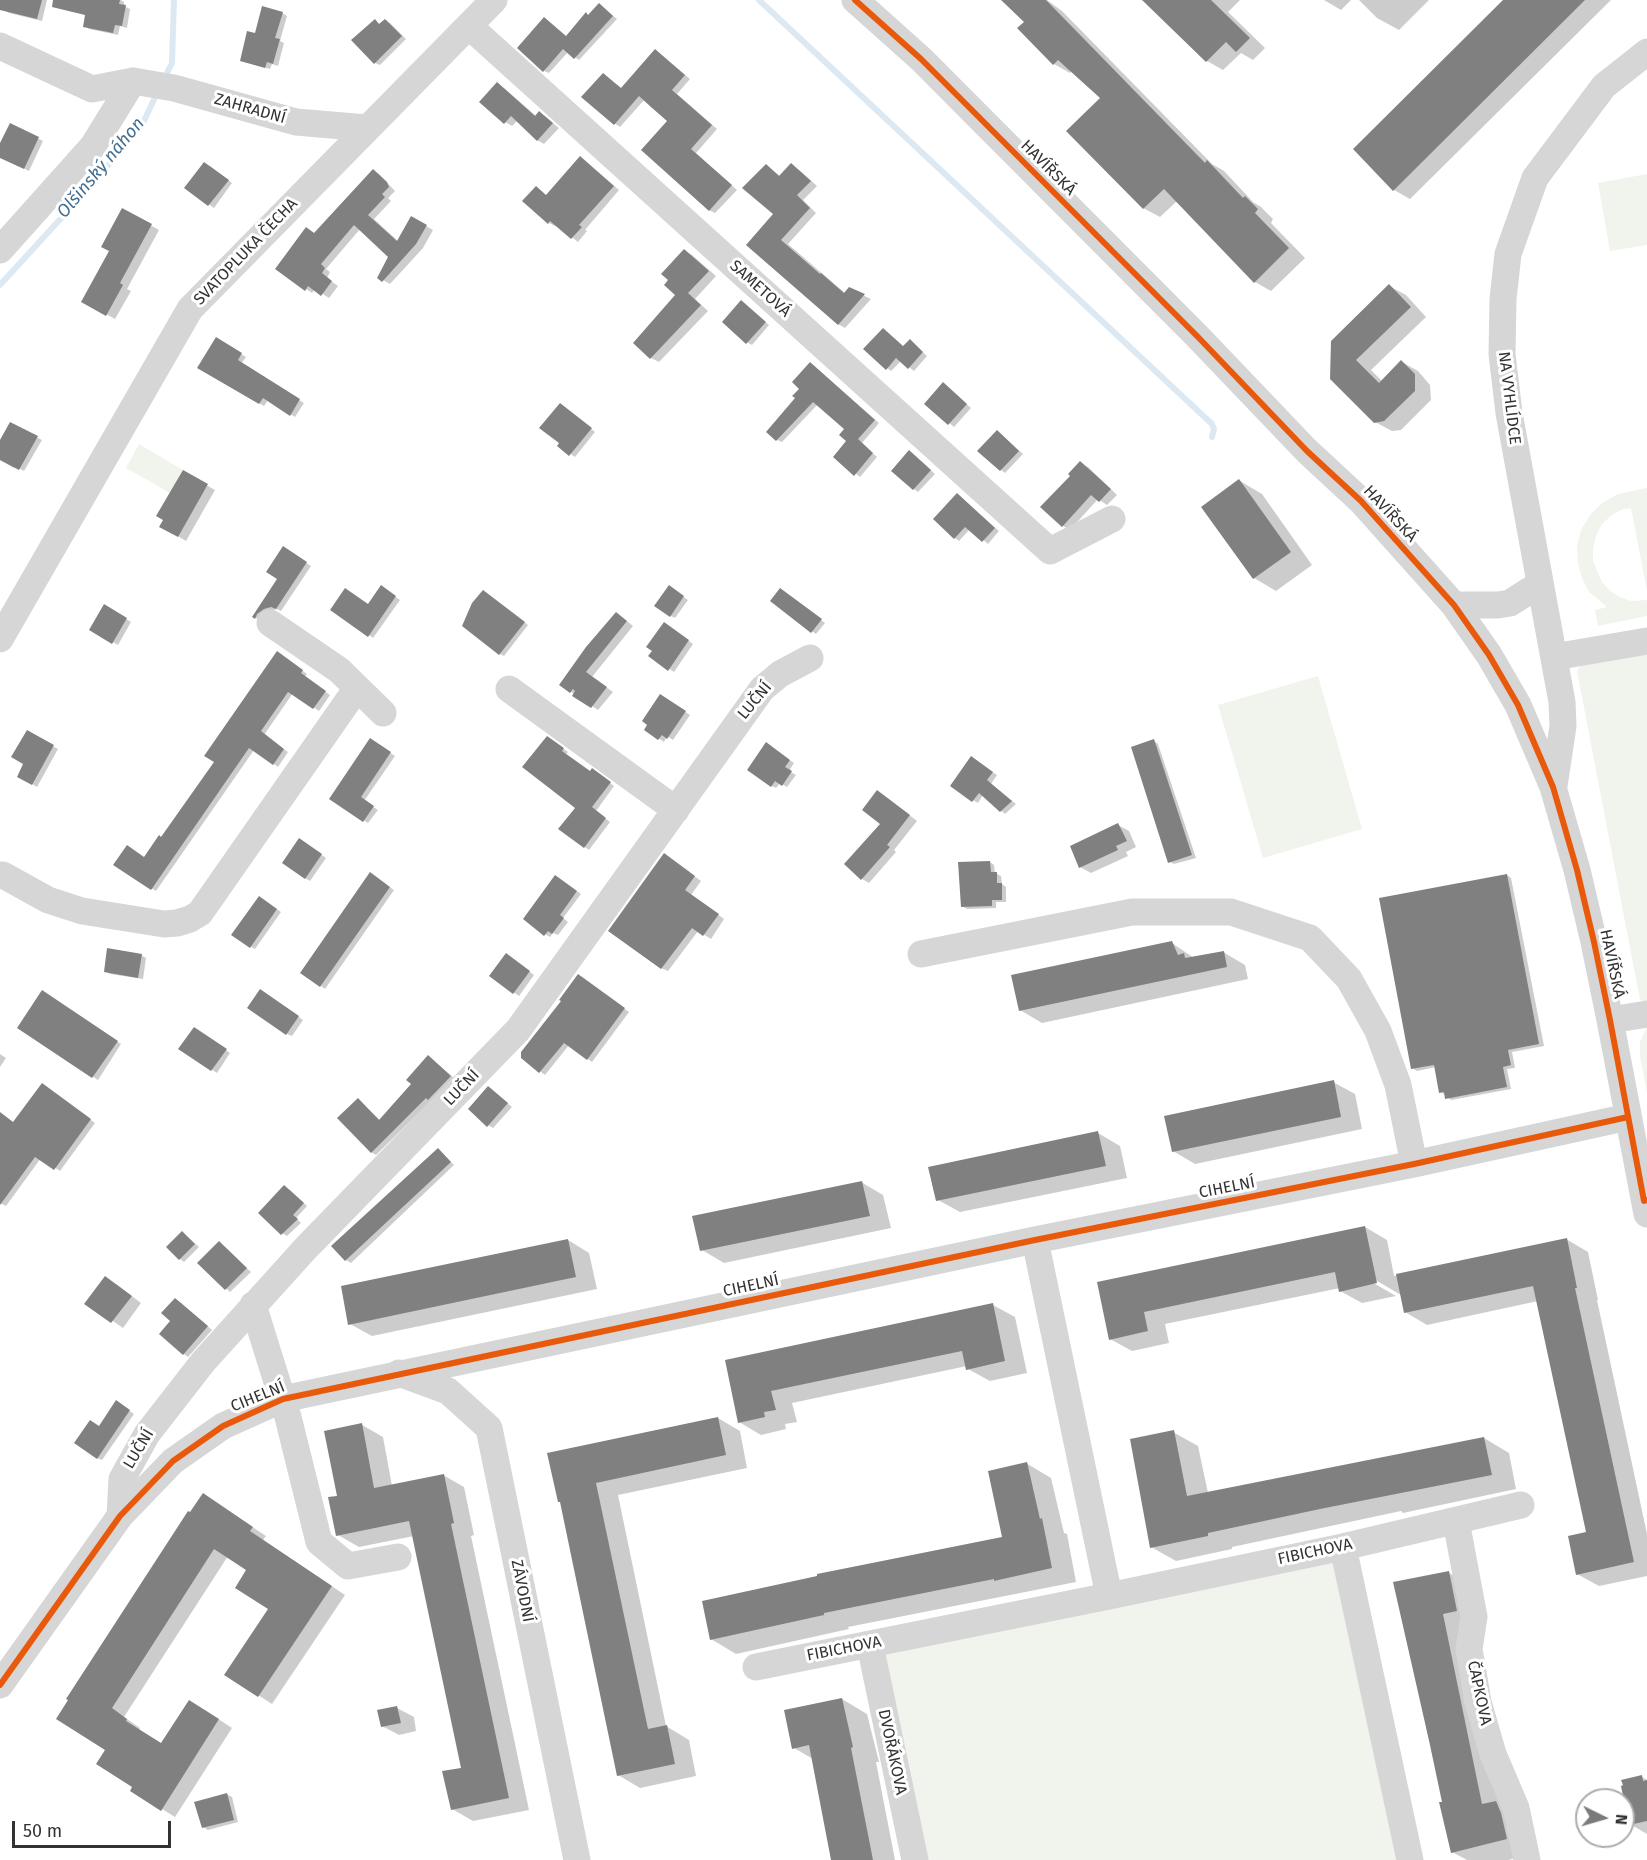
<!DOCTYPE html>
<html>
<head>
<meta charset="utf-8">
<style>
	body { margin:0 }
	#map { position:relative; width:1647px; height:1860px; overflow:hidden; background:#fff; font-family:"Fira Sans",sans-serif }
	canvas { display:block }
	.north { position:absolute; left:1575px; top:1788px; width:60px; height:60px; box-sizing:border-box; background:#fff; border:2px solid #adadad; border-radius:50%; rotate:95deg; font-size:16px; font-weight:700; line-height:24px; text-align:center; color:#323232 }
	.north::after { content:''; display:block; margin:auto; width:21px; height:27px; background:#7a7a7a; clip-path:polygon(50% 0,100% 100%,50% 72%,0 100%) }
	.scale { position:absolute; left:12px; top:1821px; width:159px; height:27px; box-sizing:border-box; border:3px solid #323232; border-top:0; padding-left:8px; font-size:18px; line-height:21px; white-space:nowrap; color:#323232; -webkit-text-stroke:4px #fff; paint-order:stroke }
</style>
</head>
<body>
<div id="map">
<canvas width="1647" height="1860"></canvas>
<div class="north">N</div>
<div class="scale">50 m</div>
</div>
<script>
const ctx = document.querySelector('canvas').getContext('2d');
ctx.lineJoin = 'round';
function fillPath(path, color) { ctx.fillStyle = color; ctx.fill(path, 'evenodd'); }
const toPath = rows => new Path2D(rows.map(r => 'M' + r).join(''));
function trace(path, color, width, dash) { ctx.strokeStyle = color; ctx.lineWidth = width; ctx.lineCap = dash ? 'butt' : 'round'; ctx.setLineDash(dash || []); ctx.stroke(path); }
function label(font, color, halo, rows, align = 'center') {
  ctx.font = font + ' "Fira Sans",sans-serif'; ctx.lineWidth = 6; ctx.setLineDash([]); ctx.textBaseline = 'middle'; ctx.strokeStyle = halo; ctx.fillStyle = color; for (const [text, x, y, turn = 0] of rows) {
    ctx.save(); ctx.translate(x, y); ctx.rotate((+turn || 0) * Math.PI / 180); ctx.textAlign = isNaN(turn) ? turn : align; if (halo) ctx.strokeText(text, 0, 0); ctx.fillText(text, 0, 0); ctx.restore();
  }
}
fillPath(toPath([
	[1647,174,1647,245,1610,251,1598,183],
	[139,444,183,470,170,493,126,468],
	[1647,488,1647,591,1631,508,1623,509,1612,515,1602,524,1596,536,1593,548,1593,561,1602,582,1610,591,1620,597,1631,601,1647,600,1647,616,1598,626,1595,610,1607,607,1589,592,1582,578,1578,564,1577,546,1581,530,1590,515,1602,503,1618,494],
	[1647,653,1647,1003,1640,1000,1577,671,1580,666],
	[1318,676,1362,829,1263,858,1218,705],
	[1647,1027,1647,1093,1640,1056,1640,1042],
	[1336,1559,1398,1860,925,1860,883,1655]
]), '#f0f4ed');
fillPath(toPath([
	[7,0,47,0,42,21,9,13,4,10],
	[86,0,121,0,124,2,124,6,130,9,127,28,120,26,118,35,89,29,85,26],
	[1003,0,1047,0,1062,11,1212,164,1224,171,1253,202,1261,207,1273,219,1271,223,1305,258,1271,291,1255,282,1177,201,1160,217,1143,208,1103,98,1072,71,1070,73,1054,64,1026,22],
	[1144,0,1240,0,1228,12,1265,48,1253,60,1241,53,1223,70,1207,61],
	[1324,0,1351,0,1341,10],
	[1359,0,1429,0,1399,30,1377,18],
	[1504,0,1611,0,1410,199,1394,190],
	[604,8,617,19,579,60,568,52,549,73,544,71,567,37,589,16],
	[282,13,287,16,280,41,284,43,278,66,272,64,270,69,241,61,256,35],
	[375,21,381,25,386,21,390,23,406,39,380,65,375,63],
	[656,51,690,79,677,94,717,129,696,153,737,190,715,213,709,210,669,121,645,99,620,127,614,123,604,75,622,89],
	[497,84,504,88,536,116,540,113,559,128,544,144,537,140,517,121,512,126,505,122],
	[11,125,43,141,29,171,0,156,0,146],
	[581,158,619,190,585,230,587,231,578,242,556,225,555,226,549,223,536,188,547,196],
	[766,165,780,176,798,169,817,186,803,200,816,213,788,244,846,294,850,289,871,299,845,328,838,324,748,245,776,213],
	[210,166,232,183,214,208,187,188],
	[373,171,379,174,395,191,388,198,391,201,374,219,399,242,412,218,433,230,423,248,390,284,383,280,390,256,360,229,326,269,330,272,327,278,338,286,329,298,315,289,312,293,306,289,315,234],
	[123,210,159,230,127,289,131,291,115,319,83,301,111,251],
	[684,251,692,255,716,276,695,299,708,311,659,362,651,358,678,295],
	[1389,286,1406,295,1426,317,1371,370,1382,381,1402,362,1418,371,1430,385,1431,400,1401,430,1392,431,1375,422,1332,378],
	[742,302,769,325,752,345,747,342],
	[884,330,904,347,910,340,927,356,914,371,901,361,891,371,887,368],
	[216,339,246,357,241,364,304,403,295,417,268,400,264,406,199,368],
	[815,367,879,423,862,443,877,457,860,477,835,457,848,441,846,429,818,404,782,442,777,440,797,398],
	[948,387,971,408,954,427,926,404],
	[565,408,595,432,575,457,559,446],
	[11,424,42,440,24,471,15,466,14,468,0,460,0,443],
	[1002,435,1023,454,1005,473,1001,470],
	[914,455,935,474,918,492,914,489],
	[1080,463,1088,467,1117,495,1107,505,1098,499,1070,530,1063,526,1072,476],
	[183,472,215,490,186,541,161,526],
	[1240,481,1262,494,1312,565,1276,591,1254,578],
	[958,495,999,531,988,544,970,529,959,541,955,538],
	[283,548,311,566,281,611,277,609,269,611,260,620,254,617,279,579],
	[386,590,400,600,373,638,369,635,368,606],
	[674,590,688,600,675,618,671,616],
	[785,593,825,623,816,634,812,631],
	[488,594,528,625,504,656,500,654],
	[105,606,131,622,118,645,91,630],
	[623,618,633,626,592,677,613,692,598,710,571,692],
	[669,626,693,644,674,672,651,656],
	[282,656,307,674,305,677,330,695,319,711,293,693,264,735,288,752,278,767,254,750,156,891,115,865,144,859,162,839,216,762],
	[665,698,690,715,673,740,667,736,664,742,646,730],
	[27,732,58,749,37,787,19,776,25,763],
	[371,740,395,756,364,801,378,810,368,823,331,799],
	[552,740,568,752,566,754,591,772,597,773,614,786,596,811,610,822,589,850,585,847,577,808],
	[1154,741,1158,744,1196,858,1174,864,1170,862],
	[771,747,794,763,789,771,796,775,787,787,780,783,776,788,772,786],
	[976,761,997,775,991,784,1016,804,1005,814,983,795,978,803,973,800],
	[886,797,917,821,894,850,896,852,869,883,862,879,883,823],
	[1118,825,1129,831,1136,847,1126,852,1128,856,1091,873,1080,867],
	[305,843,326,858,310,881,305,878],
	[671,859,701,881,691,895,724,919,711,939,698,931,668,971,661,968],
	[990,862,994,865,995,873,1001,876,1002,884,1006,887,1006,902,996,902,996,908,967,909,962,906],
	[1507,875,1511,878,1544,1046,1512,1052,1515,1068,1507,1069,1511,1089,1451,1100,1441,1092,1436,1067,1417,1071,1412,1068],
	[375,877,394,890,325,989,321,986],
	[560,879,581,894,563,918,568,922,558,935,553,933,550,937,545,934],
	[264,900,281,912,255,949,251,947],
	[1172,943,1194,958,1223,952,1245,965,1248,979,1042,1023,1020,1010],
	[141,955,146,958,143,979,110,974,105,971],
	[512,958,534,975,519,996,491,976],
	[583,978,629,1012,592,1062,569,1045,545,1075,522,1058],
	[265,994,303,1020,292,1036,287,1034],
	[47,995,121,1044,98,1080,19,1027],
	[199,1031,230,1053,217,1073,181,1049],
	[0,1054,6,1058,0,1067],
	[433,1060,455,1079,432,1100,376,1155,371,1152,358,1100,380,1120],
	[1333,1082,1355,1094,1362,1129,1195,1164,1173,1151],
	[47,1088,95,1123,60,1171,41,1158,6,1206,0,1203,0,1114,13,1123],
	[493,1091,512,1107,493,1128,488,1125],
	[1098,1133,1120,1146,1127,1178,960,1212,938,1200],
	[438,1150,454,1165,351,1263,346,1260],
	[861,1182,883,1195,891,1228,724,1263,702,1250],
	[289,1189,307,1206,296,1218,301,1223,287,1236,282,1233],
	[1365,1227,1387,1240,1394,1276,1566,1239,1588,1252,1598,1300,1597,1300,1647,1534,1647,1576,1599,1586,1577,1574,1588,1534,1538,1301,1427,1325,1405,1312,1401,1295,1372,1278,1370,1281,1396,1296,1362,1303,1340,1291,1340,1288,1165,1324,1169,1343,1132,1351,1110,1339,1099,1283],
	[183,1233,199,1247,184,1262,180,1259],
	[568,1240,589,1253,597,1289,372,1336,350,1324],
	[220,1243,251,1272,230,1292,199,1263],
	[116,1284,141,1303,123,1328,87,1303],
	[180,1302,212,1330,188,1357,184,1354],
	[993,1305,1015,1317,1027,1373,990,1381,968,1369,967,1366,792,1403,797,1422,785,1424,786,1429,761,1435,739,1422,727,1361],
	[121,1405,134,1414,102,1460,97,1458],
	[718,1418,740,1431,747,1468,618,1495,666,1726,689,1740,696,1776,640,1788,618,1775,561,1502,559,1501],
	[362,1425,383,1437,392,1486,443,1475,464,1487,474,1535,471,1536,529,1810,473,1821,452,1809,463,1769,414,1536,359,1547,338,1535,339,1497],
	[1173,1432,1198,1446,1208,1493,1484,1438,1509,1453,1516,1489,1403,1513,1401,1511,1232,1547,1232,1549,1176,1561,1151,1547],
	[1026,1463,1051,1478,1064,1533,1067,1534,1076,1582,848,1627,849,1629,736,1654,711,1639,1003,1538],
	[216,1503,266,1536,263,1540,345,1595,272,1704,227,1675,270,1609,248,1569,228,1556,124,1717,140,1728,139,1730,162,1744,203,1709,232,1728,175,1817,162,1809,134,1786,107,1750,58,1718],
	[1449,1573,1476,1589,1469,1629,1533,1854,1508,1860,1467,1860,1452,1852,1443,1803,1395,1584],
	[842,1699,867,1714,879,1762,876,1762,895,1860,834,1860,813,1759,794,1748],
	[397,1708,414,1717,416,1731,399,1735,382,1726],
	[1642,1777,1647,1780,1647,1834,1630,1824],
	[227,1794,232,1797,238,1822,208,1830,203,1827]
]), '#0003');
trace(toPath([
	[759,0,1212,424,1214,429,1212,437],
	[164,79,172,63,174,0],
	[0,285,97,179,143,123,158,91]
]), '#dde9f2', 6);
fillPath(toPath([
	[0,0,42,0,37,19,0,10],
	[53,0,120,0,119,4,126,5,122,26,115,25,113,33,83,27,85,15,52,7],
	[1001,0,1046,0,1205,163,1207,160,1243,198,1245,196,1258,209,1255,213,1289,248,1254,283,1164,189,1143,209,1066,131,1100,98,1058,60,1053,65,1017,28,1024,22],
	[1142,0,1211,0,1250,38,1236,52,1226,42,1206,62],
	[1503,0,1585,0,1393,191,1353,149],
	[599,3,613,16,574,59,563,49,543,72,517,48,544,17,566,36,586,12,588,15],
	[262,6,283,12,275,38,280,39,273,64,267,62,265,68,240,61,247,31,255,33],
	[375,19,379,24,385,19,402,36,374,64,351,40],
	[655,49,685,75,672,90,712,125,691,149,732,185,709,211,641,150,667,121,651,107,639,96,614,125,581,97,603,73,621,88],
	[497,82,535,116,539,111,553,123,537,141,511,116,504,124,479,102],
	[10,123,39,137,24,169,0,158,0,143],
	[580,156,614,186,579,225,582,227,571,239,550,221,548,224,522,201,536,186,546,195],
	[204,162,229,180,208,206,184,188],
	[791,163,811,181,797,195,810,208,781,240,820,274,821,273,844,293,849,287,865,294,838,325,746,245,773,214,742,188,766,164,779,176],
	[373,169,387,182,389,187,382,194,385,197,368,215,397,241,411,216,427,225,416,244,382,282,377,278,388,257,354,225,321,264,325,268,322,273,332,281,321,296,308,286,305,291,275,269,306,227,314,233],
	[122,208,152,224,120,283,123,285,106,316,81,302,109,251,101,247],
	[684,249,709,271,688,293,701,305,650,359,633,343,675,295,664,285,668,280,661,274],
	[1389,284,1411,307,1356,360,1379,383,1401,360,1415,374,1415,391,1384,421,1374,423,1330,379,1331,341],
	[741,300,766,322,746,344,722,322],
	[883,328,903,346,910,339,923,352,908,369,896,358,886,370,863,349],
	[216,337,242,353,238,360,300,399,290,416,263,398,259,404,197,368],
	[810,362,875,420,858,439,873,453,854,476,833,457,846,441,839,435,844,429,813,402,776,441,766,432,795,398,792,396,799,389,792,382],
	[943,382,967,404,948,425,924,404],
	[560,403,592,428,569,456,557,446,559,443,539,428],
	[10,422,38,436,19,470,0,460,0,440],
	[997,430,1019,451,1000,471,977,451],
	[909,450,931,470,913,490,891,471],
	[1080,461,1111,489,1099,502,1091,495,1062,527,1040,507,1070,476,1068,474],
	[183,470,208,484,178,537,159,527,163,520,156,516],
	[1239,479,1291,552,1253,579,1201,507],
	[957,493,995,528,982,542,965,527,954,539,933,519],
	[283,546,307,562,276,609,271,607,264,609,257,614,255,619,252,617,277,579,266,572],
	[381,585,396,596,368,637,330,610,345,588,368,604],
	[669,585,684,596,670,617,654,606],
	[780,588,822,619,811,633,770,601],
	[483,590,525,622,499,655,462,626,472,603],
	[104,604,127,618,112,644,89,630],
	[616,612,627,621,586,672,607,687,591,708,572,696,575,691,573,689,570,693,559,685,586,647],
	[664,622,689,640,668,671,648,656,652,651,646,647],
	[277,651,303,670,301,673,326,691,313,709,288,692,261,731,284,749,273,765,249,748,151,890,113,865,127,845,144,857,159,835,161,837,214,762,204,756],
	[660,694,686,711,667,739,662,735,658,740,644,730,647,725,642,721],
	[27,730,54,745,32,785,17,777,23,764,11,757],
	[547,736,564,748,562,751,590,771,592,768,611,782,592,807,606,818,584,848,558,829,575,808,522,767],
	[370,738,391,752,361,797,374,806,363,822,329,799],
	[1154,739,1192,855,1168,863,1131,747],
	[766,742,790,760,785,767,792,771,782,786,775,781,771,787,747,770],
	[971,756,993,772,987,780,1012,801,1000,812,979,793,972,802,950,786],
	[877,790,910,815,887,845,890,847,861,880,844,864,880,824,862,810],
	[1118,823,1127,841,1116,846,1118,850,1079,868,1070,846],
	[299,838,322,854,305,879,282,863],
	[664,853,695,876,685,890,719,914,703,936,692,928,661,969,608,931],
	[990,861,991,872,997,872,997,883,1002,883,1002,900,992,900,992,906,961,907,958,862],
	[370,872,390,887,320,987,300,973],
	[1507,874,1539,1044,1508,1050,1511,1065,1503,1067,1507,1087,1445,1099,1444,1092,1439,1093,1434,1065,1411,1069,1379,898],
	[555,875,577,891,560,915,564,918,552,934,548,931,544,936,523,919],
	[259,896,277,909,250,948,231,935],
	[1172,941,1178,955,1184,953,1185,958,1224,951,1227,967,1019,1011,1011,975],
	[107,948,142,954,138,978,104,972],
	[506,953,530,971,513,994,489,976],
	[578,974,625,1008,587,1060,564,1043,539,1073,521,1058,521,1052,561,1001,559,1000],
	[260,989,299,1016,286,1035,247,1008],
	[42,990,118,1041,92,1078,17,1028],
	[194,1027,227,1049,211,1071,178,1049],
	[428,1055,451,1076,428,1100,426,1098,371,1153,337,1118,358,1098,379,1120,411,1084,406,1080],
	[1334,1080,1341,1117,1172,1152,1164,1116],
	[42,1083,91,1119,54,1170,35,1157,0,1205,0,1112,13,1122],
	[488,1086,508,1103,487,1127,468,1109],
	[1098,1131,1106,1166,936,1201,928,1167],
	[438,1148,451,1162,345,1261,331,1246],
	[862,1181,870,1216,700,1251,692,1216],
	[284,1185,304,1203,293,1215,298,1219,281,1235,258,1213],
	[1365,1226,1377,1283,1339,1292,1335,1272,1144,1312,1148,1331,1109,1340,1097,1282],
	[182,1231,195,1244,179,1260,166,1247],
	[1567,1238,1577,1288,1575,1288,1634,1562,1576,1575,1568,1536,1586,1532,1533,1286,1404,1313,1396,1274],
	[568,1239,576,1277,348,1325,341,1286],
	[219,1241,247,1268,225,1290,197,1263],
	[105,1276,132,1296,111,1323,84,1304],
	[175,1298,208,1326,183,1355,159,1334,170,1321,161,1313],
	[993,1303,1005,1361,966,1370,962,1351,771,1391,776,1410,764,1412,765,1417,738,1423,725,1360],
	[116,1400,130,1410,97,1459,74,1443,90,1420,99,1426],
	[718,1417,726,1455,596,1483,648,1729,667,1725,675,1764,617,1776,560,1502,558,1502,547,1453],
	[362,1423,374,1488,444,1474,454,1523,451,1524,509,1798,451,1810,442,1771,461,1768,409,1521,336,1536,328,1497,337,1496,324,1431],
	[1174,1430,1187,1496,1484,1437,1492,1475,1320,1509,1208,1533,1208,1536,1150,1548,1130,1439],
	[1027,1462,1040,1519,1042,1518,1052,1568,994,1581,994,1579,824,1613,824,1615,710,1640,702,1601,817,1576,817,1574,1002,1537,988,1471],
	[203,1493,253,1527,250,1531,332,1586,258,1697,224,1675,268,1609,235,1588,246,1570,214,1549,112,1708,127,1719,126,1721,161,1743,189,1700,219,1719,161,1811,130,1791,132,1787,96,1764,105,1750,56,1719,68,1700,66,1699,188,1511,190,1512],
	[1449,1571,1457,1611,1443,1614,1482,1804,1496,1801,1501,1813,1507,1839,1451,1853,1439,1802,1442,1802,1430,1745,1393,1582],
	[842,1698,853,1747,851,1748,873,1860,831,1860,809,1745,792,1749,784,1710],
	[397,1706,401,1723,381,1727,377,1710],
	[1642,1775,1643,1781,1647,1780,1647,1821,1629,1825,1621,1786,1623,1785,1621,1780],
	[227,1793,234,1820,202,1828,194,1802]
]), '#808080');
trace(toPath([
	[855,0,921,59,1198,337,1307,451,1361,501,1454,605,1489,655,1518,705,1553,787,1577,870,1594,942,1610,1020,1647,1214],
	[469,26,1050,551,1112,519],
	[0,46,92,89,133,81,174,88,296,122,367,128],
	[0,250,93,146,133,81],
	[1454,605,1498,605,1510,603,1540,584],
	[270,623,339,670,383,713],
	[0,639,190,309,494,0],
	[1554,657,1647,641],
	[509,689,676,810],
	[1554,786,1563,726,1562,702,1509,413,1502,354,1503,299,1508,254,1535,178,1604,86,1647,52],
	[0,875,3,875,48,900,82,911,164,924,177,923,190,919,200,913,357,688],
	[921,954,1132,912,1231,912,1310,938,1349,979,1378,1031,1398,1085,1414,1164],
	[1610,1020,1647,1014],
	[1035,1240,1109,1596],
	[253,1305,288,1417,319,1542,348,1566,398,1557],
	[399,1373,448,1391,489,1428,577,1860],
	[120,1516,122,1479,147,1434,203,1362,305,1249,518,1030,762,689,780,674,810,658],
	[1456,1521,1474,1617,1469,1649,1478,1702,1493,1754,1516,1808,1527,1860],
	[1343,1547,1410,1860],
	[870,1645,915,1860],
	[756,1667,1109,1596,1343,1547,1521,1505],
	[0,1685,120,1516,173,1461,223,1426,283,1399,1035,1240,1414,1164,1628,1117]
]), '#d6d6d6', 27);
trace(toPath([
	[855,0,921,59,1198,337,1307,451,1361,501,1454,605,1489,655,1518,705,1553,787,1577,870,1594,942,1610,1020,1644,1201,1647,1200],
	[0,1685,120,1516,173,1461,223,1426,283,1399,1035,1240,1414,1164,1628,1117]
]), '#e8590c', 6);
label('16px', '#323232', '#fff', [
	["ZAHRADNÍ",250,109,16],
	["HAVÍŘSKÁ",1048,168,45],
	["SVATOPLUKA ČECHA",246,252,-46],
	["SAMETOVÁ",760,289,42],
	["NA VYHLÍDCE",1509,398,83],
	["HAVÍŘSKÁ",1390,514,47],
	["LUČNÍ",755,701,-50],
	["HAVÍŘSKÁ",1612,964,78],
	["LUČNÍ",462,1088,-46],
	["CIHELNÍ",1227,1188,-11],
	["CIHELNÍ",751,1286,-12],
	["CIHELNÍ",258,1397,-22],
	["LUČNÍ",139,1449,-59],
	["FIBICHOVA",1315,1552,-12],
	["ZÁVODNÍ",522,1591,79],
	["FIBICHOVA",844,1649,-11],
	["ČAPKOVA",1479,1693,78],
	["DVOŘÁKOVA",892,1752,78]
]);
label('italic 18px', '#426f92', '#fff', [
	["Olšinský náhon",101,168,-50]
]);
</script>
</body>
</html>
